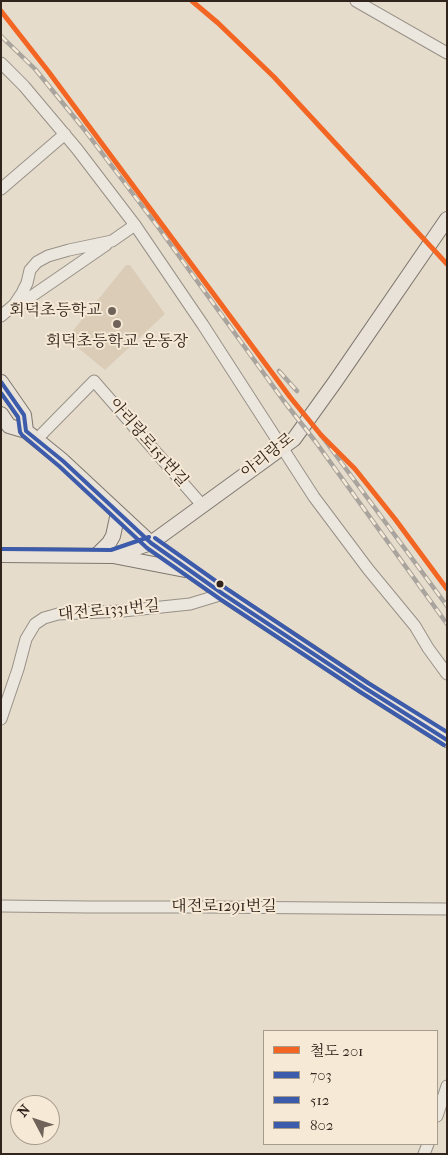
<!DOCTYPE html>
<html>
<head>
<meta charset="utf-8">
<style>
	body { margin:0 }
	#map { position:relative; width:448px; height:1155px; overflow:hidden; background:#e6dccc; font-family:"IM FELL French Canon","Noto Serif KR",serif }
	canvas { display:block }
	.frame { position:absolute; inset:0; border:2px solid #31241c; pointer-events:none }
	.legend { position:absolute; left:263px; top:1030px; width:175px; height:115px; box-sizing:border-box; background:#f6ead7; border:1px solid #a79b8c; margin:0; padding:6px 9px; list-style:none; font-size:15px; color:#31241c }
	.legend li { display:flex; align-items:center; gap:10px; height:25px }
	.legend b { width:25px; border:1px solid #a79b8c }
	.north { position:absolute; left:10px; top:1095px; width:50px; height:50px; box-sizing:border-box; background:#f6ead7; border:1px solid #a79b8c; border-radius:50%; rotate:310deg; font-size:14px; font-weight:700; line-height:20px; text-align:center; color:#31241c }
	.north::after { content:''; display:block; margin:auto; width:18px; height:22px; background:#70645a; clip-path:polygon(50% 0,100% 100%,50% 72%,0 100%) }
</style>
</head>
<body>
<div id="map">
<canvas width="448" height="1155"></canvas>
<div class="frame"></div>
<ul class="legend">
<li><b style="height:6px;background:#f26522"></b>철도 201</li>
<li><b style="height:6px;background:#3d5bab"></b>703</li>
<li><b style="height:6px;background:#3d5bab"></b>512</li>
<li><b style="height:6px;background:#3d5bab"></b>802</li>
</ul>
<div class="north">N</div>
</div>
<script>
const ctx = document.querySelector('canvas').getContext('2d');
ctx.lineJoin = 'round';
function fillPath(path, color) { ctx.fillStyle = color; ctx.fill(path, 'evenodd'); }
const toPath = rows => new Path2D(rows.map(r => 'M' + r).join(''));
function trace(path, color, width, dash) { ctx.strokeStyle = color; ctx.lineWidth = width; ctx.lineCap = dash ? 'butt' : 'round'; ctx.setLineDash(dash || []); ctx.stroke(path); }
function label(font, color, halo, rows, align = 'center') {
  ctx.font = font + ' "IM FELL French Canon","Noto Serif KR",serif'; ctx.lineWidth = 4; ctx.setLineDash([]); ctx.textBaseline = 'middle'; ctx.strokeStyle = halo; ctx.fillStyle = color; for (const [text, x, y, turn = 0] of rows) {
    ctx.save(); ctx.translate(x, y); ctx.rotate((+turn || 0) * Math.PI / 180); ctx.textAlign = isNaN(turn) ? turn : align; if (halo) ctx.strokeText(text, 0, 0); ctx.fillText(text, 0, 0); ctx.restore();
  }
}
fillPath(toPath([
	[126,265,130,265,165,314,105,370,77,347,71,333]
]), '#daccb7');
const minor = toPath([
	[356,1,447,53],
	[1,63,24,86,77,149,135,225,203,325,314,497,368,569,415,626,428,648,447,674],
	[1,189,65,134],
	[16,307,106,245],
	[1,316,14,305,22,293,27,283,30,270,37,262,48,256,69,250,112,241,135,225],
	[36,440,94,381,202,505],
	[1,719,18,669,26,639,35,624,44,618,58,614,123,611,190,604,223,594],
	[1,906,88,907,206,907,447,909],
	[437,1116,447,1086],
	[424,1154,428,1144]
]);
const major = toPath([
	[1,382,24,415,26,431],
	[1,414,9,426,26,431,63,461,151,543,223,594,308,650,365,688,447,740],
	[1,555,112,556,151,543,294,439,335,382,447,219],
	[96,556,109,543,113,536,118,513],
	[113,556,185,570]
]);
trace(minor, '#989187', 13);
trace(major, '#7f786f', 16);
trace(minor, '#ebe6de', 11);
trace(major, '#e8e2d9', 14);
const rail = toPath([
	[1,36,35,69,83,128,158,227,283,400,315,441,447,624],
	[279,371,297,391],
	[321,435,447,606]
]);
trace(rail, '#a9a49d', 4.5);
trace(rail, '#f6ead7', 2.5, [8]);
trace(toPath([
	[1,382,24,415,26,431,63,461,151,543,223,594,365,688,447,740]
]), '#3d5bab', 4);
trace(toPath([
	[1,393,18,417,20,432,22,435,59,466,147,548,220,599,362,693,444,745]
]), '#3d5bab', 4);
trace(toPath([
	[155,538,227,589,368,683,447,732],
	[1,549,111,550,149,537]
]), '#3d5bab', 4);
trace(toPath([
	[192,1,218,23,274,77,447,264],
	[1,11,48,71,290,397,321,435,355,469,395,519,447,589]
]), '#f26522', 5);
for (const [x, y, r, color] of [
	[112,311,5,"#70645a"],
	[117,324,5,"#70645a"],
	[220,584,4.5,"#31241c"]
]) { const dot = new Path2D(); dot.arc(x, y, r, 0, 2 * Math.PI); ctx.fillStyle = color; ctx.fill(dot); trace(dot, '#f6ead7', 2); }
label('16px', '#31241c', '#f6ead7', [
	["회덕초등학교",102,311],
	["회덕초등학교 운동장",117,342,"center"]
], 'right');
label('16px', '#31241c', '#f6ead7', [
	["아리랑로151번길",148,443,49],
	["아리랑로",268,456,-38],
	["대전로1331번길",109,611,-5],
	["대전로1291번길",224,907]
]);
</script>
</body>
</html>
